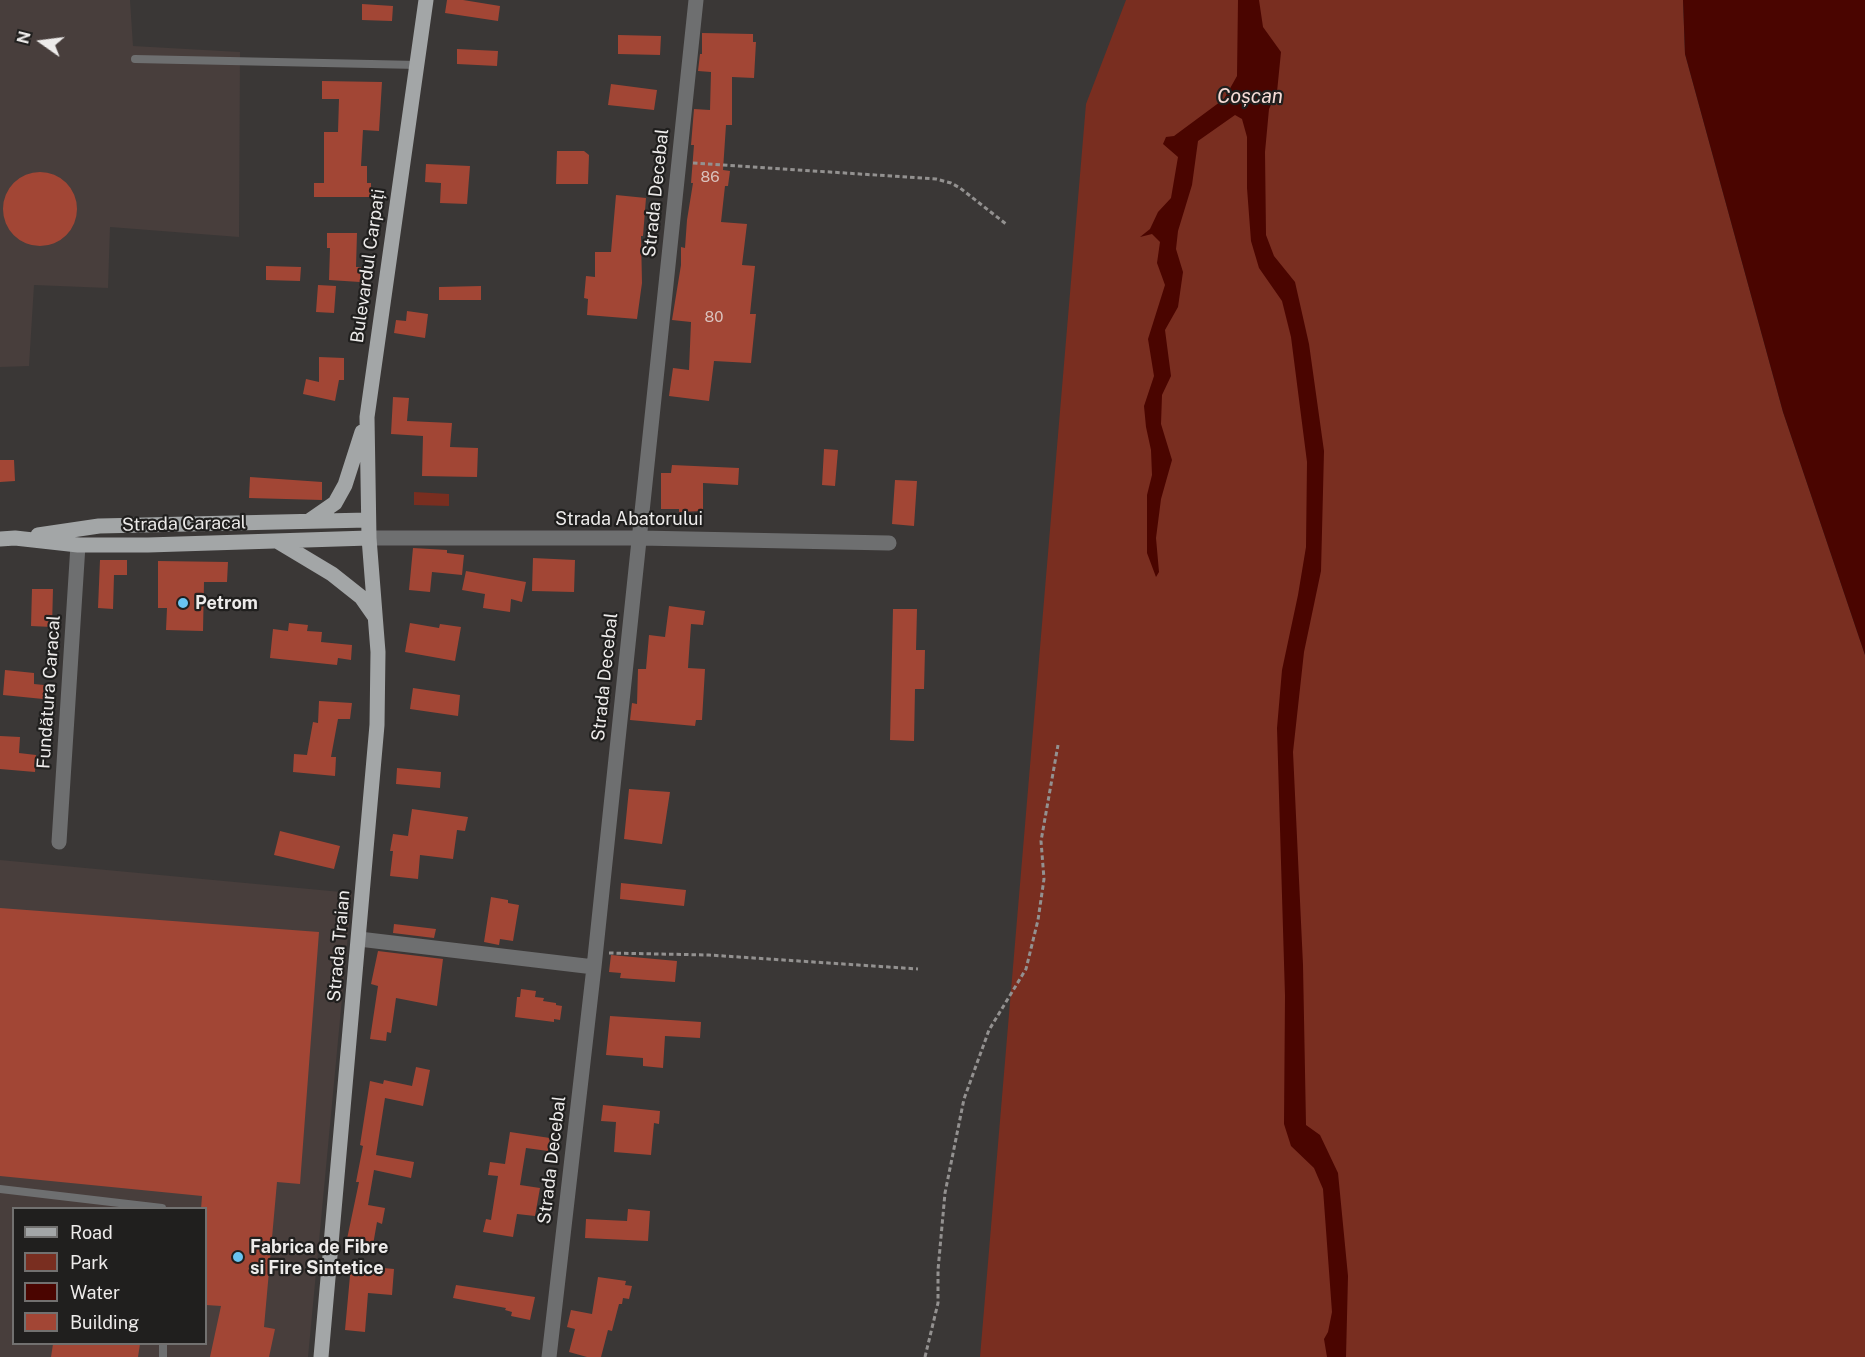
<!DOCTYPE html>
<html>
<head>
<meta charset="utf-8">
<style>
	body { margin:0 }
	#map { position:relative; width:1865px; height:1357px; overflow:hidden; background:#3a3736; font-family:"Public Sans",sans-serif }
	canvas { display:block }
	.legend { position:absolute; left:12px; top:1207px; width:195px; height:138px; box-sizing:border-box; background:#201f1e; border:2px solid #727170; margin:0; padding:8px 10px; list-style:none; font-size:18px; color:#edebea }
	.legend li { display:flex; align-items:center; gap:12px; height:30px }
	.legend b { width:30px; border:2px solid #727170 }
	.north { position:absolute; left:12px; top:12px; width:60px; height:60px; -webkit-text-stroke:4px #201f1e; paint-order:stroke; rotate:284deg; font-size:16px; font-weight:700; line-height:24px; text-align:center; color:#edebea }
	.north::after { content:''; display:block; margin:auto; width:21px; height:27px; background:#edebea; clip-path:polygon(50% 0,100% 100%,50% 72%,0 100%) }
</style>
</head>
<body>
<div id="map">
<canvas width="1865" height="1357"></canvas>
<ul class="legend">
<li><b style="height:8px;background:#a3a6a7"></b>Road</li>
<li><b style="height:16px;background:#792e20"></b>Park</li>
<li><b style="height:16px;background:#4a0500"></b>Water</li>
<li><b style="height:16px;background:#a24635"></b>Building</li>
</ul>
<div class="north">N</div>
</div>
<script>
const ctx = document.querySelector('canvas').getContext('2d');
ctx.lineJoin = 'round';
function fillPath(path, color) { ctx.fillStyle = color; ctx.fill(path, 'evenodd'); }
const toPath = rows => new Path2D(rows.map(r => 'M' + r).join(''));
function trace(path, color, width, dash) { ctx.strokeStyle = color; ctx.lineWidth = width; ctx.lineCap = dash ? 'butt' : 'round'; ctx.setLineDash(dash || []); ctx.stroke(path); }
function label(font, color, halo, rows, align = 'center') {
  ctx.font = font + ' "Public Sans",sans-serif'; ctx.lineWidth = 4.5; ctx.setLineDash([]); ctx.textBaseline = 'middle'; ctx.strokeStyle = halo; ctx.fillStyle = color; for (const [text, x, y, turn = 0] of rows) {
    ctx.save(); ctx.translate(x, y); ctx.rotate((+turn || 0) * Math.PI / 180); ctx.textAlign = isNaN(turn) ? turn : align; if (halo) ctx.strokeText(text, 0, 0); ctx.fillText(text, 0, 0); ctx.restore();
  }
}
fillPath(toPath([
	[0,0,130,0,133,46,240,52,239,237,110,227,108,288,34,285,29,366,0,367],
	[0,860,352,893,308,1357,0,1357],
	[14,1208,206,1208,206,1344,14,1344]
]), '#483e3c');
fillPath(toPath([
	[1126,0,1683,0,1685,54,1783,412,1865,655,1865,1357,980,1357,1086,104],
	[414,492,449,494,449,506,414,505]
]), '#792e20');
fillPath(toPath([
	[1238,0,1259,0,1263,27,1281,52,1277,92,1269,109,1265,152,1266,235,1274,256,1295,282,1309,344,1324,451,1321,571,1304,652,1293,752,1303,965,1306,1125,1320,1135,1338,1173,1348,1276,1346,1357,1327,1357,1324,1339,1328,1332,1332,1312,1323,1189,1314,1168,1291,1146,1284,1124,1285,996,1277,728,1282,670,1298,595,1306,547,1307,462,1291,337,1282,301,1259,268,1251,241,1247,188,1247,137,1242,119,1235,115,1198,141,1192,185,1178,231,1176,249,1183,272,1178,307,1165,330,1171,376,1162,395,1161,424,1172,460,1161,499,1156,538,1159,572,1156,577,1147,553,1147,495,1152,475,1151,450,1146,427,1144,406,1154,376,1148,339,1165,285,1157,263,1160,242,1152,234,1140,237,1150,229,1158,212,1171,198,1178,157,1163,144,1166,137,1174,136,1224,99,1237,76],
	[1683,0,1865,0,1865,655,1783,412,1685,54]
]), '#4a0500');
fillPath(toPath([
	[447,0,463,0,500,6,498,21,445,13],
	[362,4,393,6,392,21,362,20],
	[702,33,753,34,753,42,756,42,754,78,732,77,732,125,726,125,723,170,730,171,728,186,725,186,721,222,747,224,742,265,755,266,750,314,756,314,751,363,714,361,709,401,669,396,673,368,689,370,691,322,672,320,681,265,681,247,685,248,687,220,693,183,691,183,694,145,691,145,694,109,710,110,711,72,698,71,700,54,702,54],
	[618,35,661,36,660,55,618,54],
	[457,49,498,51,497,66,457,64],
	[322,81,382,82,379,131,363,130,361,166,367,166,367,183,371,183,371,197,314,197,314,183,324,183,324,132,338,132,339,99,322,99],
	[611,84,657,90,654,110,608,105],
	[557,151,584,151,589,155,588,184,556,184],
	[426,164,470,166,467,204,440,203,441,183,425,182],
	'3 209a37 37 0 1 1 74 0a37 37 0 1 1-74 0Z',
	[616,195,646,198,643,236,641,236,642,283,637,319,587,315,588,299,584,298,586,276,595,277,595,252,611,252],
	[327,233,357,233,356,267,361,267,360,282,329,280,330,248,327,248],
	[266,266,301,267,300,281,266,280],
	[318,285,336,286,334,313,316,312],
	[481,286,481,300,439,300,439,287],
	[407,311,428,314,425,338,394,333,396,320,406,321],
	[319,357,344,358,344,380,339,380,335,401,303,394,306,379,319,382],
	[393,397,409,398,407,421,452,423,450,447,478,448,477,477,422,476,423,436,391,434],
	[824,449,838,450,835,486,822,485],
	[0,460,14,460,15,481,0,482],
	[672,465,739,468,738,485,703,483,703,511,679,512,679,509,661,509,661,473,671,473],
	[250,477,322,482,322,500,249,498],
	[895,480,917,481,914,526,892,524],
	[413,548,447,550,447,553,464,555,462,575,432,572,430,592,409,590],
	[533,558,575,560,574,592,532,591],
	[100,560,127,560,127,575,114,575,113,609,98,608],
	[158,561,228,562,227,582,204,582,203,631,166,630,167,608,158,608],
	[466,571,526,582,522,602,511,599,510,612,483,608,485,594,462,590],
	[32,589,53,589,52,627,31,626],
	[669,606,705,611,703,625,691,624,688,668,705,669,702,720,696,720,695,726,630,720,632,703,637,704,638,669,646,669,649,635,665,637],
	[893,609,917,609,916,650,925,650,924,689,915,689,914,741,890,740],
	[289,623,308,625,307,631,322,632,321,642,352,645,351,660,338,658,337,665,270,658,273,629,288,631],
	[410,623,439,628,440,624,461,627,455,661,405,652],
	[5,670,34,673,34,684,44,685,43,699,3,695],
	[413,688,460,695,458,716,410,709],
	[319,701,352,703,350,719,338,719,331,757,336,757,335,776,293,772,294,754,307,755,313,722,318,723],
	[0,736,20,737,19,753,36,755,35,772,0,769],
	[397,768,441,772,440,788,396,784],
	[629,789,670,792,662,844,624,839],
	[412,809,468,817,465,831,457,830,453,859,420,855,418,879,390,876,393,851,390,851,393,834,408,836],
	[280,831,340,846,334,869,274,855],
	[621,883,686,890,684,906,620,899],
	[491,897,508,900,508,903,519,905,513,941,500,939,499,945,484,942],
	[0,908,319,932,300,1184,277,1182,264,1327,275,1329,269,1357,210,1357,221,1306,206,1305,206,1209,201,1209,202,1196,0,1176],
	[394,924,436,929,434,938,393,933],
	[378,951,443,959,437,1006,396,998,391,1033,387,1032,386,1041,370,1039,378,986,371,984],
	[611,955,677,961,675,982,620,978,621,973,609,972],
	[521,989,536,991,535,997,544,998,543,1001,556,1003,556,1005,562,1006,560,1020,554,1019,554,1022,515,1017,517,997,520,997],
	[610,1016,701,1022,700,1038,665,1036,663,1068,643,1066,643,1058,606,1055],
	[416,1067,430,1070,423,1106,385,1098,376,1155,414,1162,411,1178,374,1170,368,1205,385,1208,382,1224,377,1222,373,1245,347,1239,359,1182,356,1182,363,1146,360,1145,370,1081,383,1084,384,1080,412,1086],
	[603,1105,660,1111,659,1124,654,1123,651,1155,614,1152,616,1122,601,1121],
	[510,1132,550,1138,548,1151,526,1148,520,1185,540,1188,535,1216,517,1214,513,1237,483,1232,486,1219,491,1220,498,1176,488,1175,490,1162,505,1164],
	[628,1209,650,1211,648,1241,585,1238,586,1219,627,1221],
	[351,1265,394,1269,392,1295,368,1293,365,1332,345,1330],
	[598,1277,626,1281,625,1285,632,1286,629,1299,623,1298,622,1304,619,1304,612,1331,608,1330,601,1357,587,1357,569,1352,575,1329,567,1327,571,1310,592,1314],
	[456,1285,535,1297,530,1320,511,1316,512,1312,505,1310,506,1308,453,1298],
	[53,1344,140,1344,138,1357,51,1357]
]), '#a24635');
trace(toPath([
	[693,163,936,179,951,183,960,188,1006,224],
	[609,953,709,955,918,969],
	[925,1357,938,1303,938,1270,945,1193,964,1099,989,1030,1026,969,1038,920,1044,879,1041,841,1058,745]
]), '#939190', 3, [4.5, 3]);
trace(toPath([
	[135,59,418,65],
	[0,1189,162,1208],
	[163,1344,163,1357]
]), '#6e6f70', 8);
trace(toPath([
	[369,538,640,538,889,543],
	[59,842,78,545],
	[359,939,594,967],
	[549,1357,594,967,696,0]
]), '#6e6f70', 15);
trace(toPath([
	[309,521,335,503,345,485,362,432],
	[38,535,99,526,368,520],
	[0,539,15,538,78,545,148,545,369,538],
	[277,541,332,574,361,597,375,617],
	[321,1357,377,725,378,652,369,538,367,417,426,0]
]), '#a3a6a7', 15);
for (const [x, y, r, color] of [
	[183,603,6,"#69c4f1"],
	[238,1257,6,"#69c4f1"]
]) { const dot = new Path2D(); dot.arc(x, y, r, 0, 2 * Math.PI); ctx.fillStyle = color; ctx.fill(dot); trace(dot, '#201f1e', 2); }
label('15px', '#dac2bd', null, [
	["86",710,177],
	["80",714,317]
]);
label('18px', '#edebea', '#201f1e', [
	["Strada Decebal",656,193,-84],
	["Bulevardul Carpați",368,266,-82],
	["Strada Abatorului",629,519],
	["Strada Caracal",184,524,-1],
	["Strada Decebal",605,677,-84],
	["Fundătura Caracal",49,692,-86],
	["Strada Traian",339,946,-85],
	["Strada Decebal",552,1160,-83]
]);
label('bold 18px', '#edebea', '#201f1e', [
	["Petrom",195,603],
	["Fabrica de Fibre",250,1247],
	["si Fire Sintetice",250,1268]
], 'left');
label('italic 20px', '#f7dcd6', '#201f1e', [
	["Coșcan",1250,97]
]);
</script>
</body>
</html>
